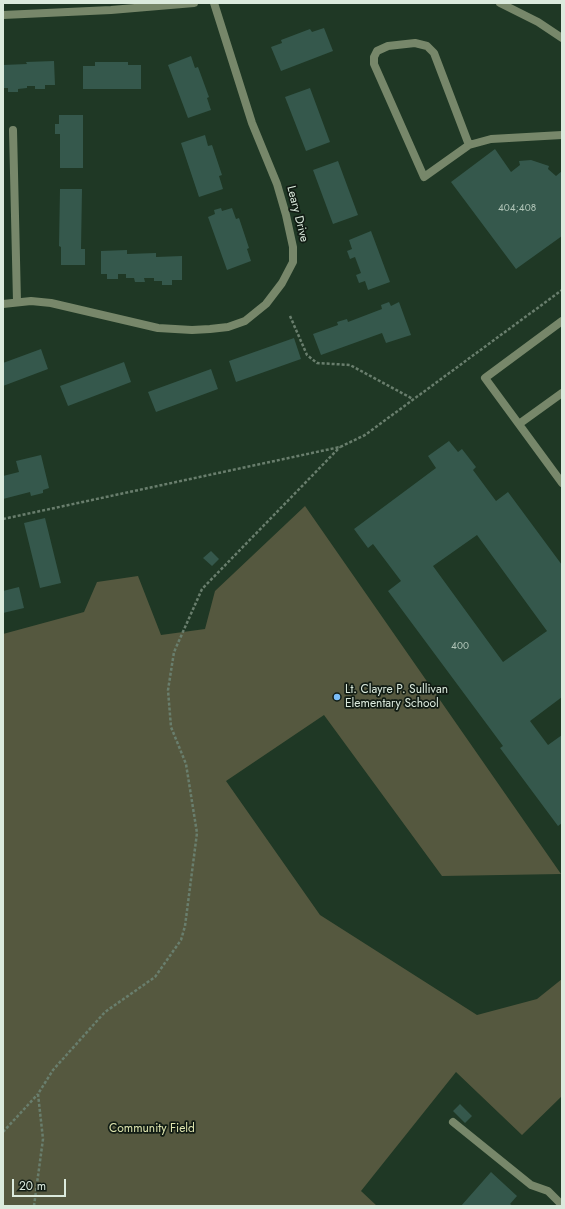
<!DOCTYPE html>
<html>
<head>
<meta charset="utf-8">
<style>
	body { margin:0 }
	#map { position:relative; width:565px; height:1209px; overflow:hidden; background:#1f3825; font-family:Jost,sans-serif }
	canvas { display:block }
	.frame { position:absolute; inset:0; border:4px solid #dbeadd; pointer-events:none }
	.scale { position:absolute; left:12px; top:1179px; width:54px; height:18px; box-sizing:border-box; border:2px solid #dbeadd; border-top:0; padding-left:5px; font-size:12px; line-height:14px; white-space:nowrap; color:#dbeadd; -webkit-text-stroke:3px #111c14; paint-order:stroke }
</style>
</head>
<body>
<div id="map">
<canvas width="565" height="1209"></canvas>
<div class="frame"></div>
<div class="scale">20 m</div>
</div>
<script>
const ctx = document.querySelector('canvas').getContext('2d');
ctx.lineJoin = 'round';
function fillPath(path, color) { ctx.fillStyle = color; ctx.fill(path, 'evenodd'); }
const toPath = rows => new Path2D(rows.map(r => 'M' + r).join(''));
function trace(path, color, width, dash) { ctx.strokeStyle = color; ctx.lineWidth = width; ctx.lineCap = dash ? 'butt' : 'round'; ctx.setLineDash(dash || []); ctx.stroke(path); }
function label(font, color, halo, rows, align = 'center') {
  ctx.font = font + ' Jost,sans-serif'; ctx.lineWidth = 3.5; ctx.setLineDash([]); ctx.textBaseline = 'middle'; ctx.strokeStyle = halo; ctx.fillStyle = color; for (const [text, x, y, turn = 0] of rows) {
    ctx.save(); ctx.translate(x, y); ctx.rotate((+turn || 0) * Math.PI / 180); ctx.textAlign = isNaN(turn) ? turn : align; if (halo) ctx.strokeText(text, 0, 0); ctx.fillText(text, 0, 0); ctx.restore();
  }
}
fillPath(toPath([
	[305,506,561,874,442,876,324,715,226,781,320,915,477,1015,537,999,562,979,562,1096,522,1135,456,1072,361,1191,377,1206,3,1206,3,634,84,612,97,582,138,576,161,635,205,629,215,591]
]), '#55583f');
fillPath(toPath([
	[324,28,333,51,281,71,271,47,282,43,281,40,310,29,312,32],
	[191,56,195,68,198,67,209,97,207,98,211,110,188,118,168,65],
	[54,61,55,85,45,85,45,89,35,89,35,86,27,86,27,88,18,89,18,92,8,92,8,88,3,88,3,65,27,64,26,62],
	[95,62,128,62,128,65,141,65,141,89,83,89,83,66,95,66],
	[310,88,330,142,306,151,285,97],
	[59,115,83,115,83,168,60,168,60,134,55,134,55,124,59,124],
	[205,135,208,146,212,145,222,175,219,176,223,189,199,197,181,143],
	[495,149,511,172,520,165,519,161,531,160,549,166,548,169,556,176,562,171,562,236,516,269,451,182],
	[338,161,358,215,333,224,313,170],
	[60,189,82,189,81,249,85,249,85,265,61,265,61,247,59,246],
	[221,208,222,211,232,208,236,219,239,218,249,248,247,249,251,261,227,270,208,217,215,214,214,210],
	[371,231,390,282,368,290,365,281,359,283,356,275,361,273,355,257,350,259,347,251,352,249,349,240],
	[127,250,127,254,156,253,156,257,182,256,182,280,172,280,172,285,162,285,162,281,154,281,154,278,144,278,145,282,135,282,134,278,126,278,126,274,118,274,118,279,107,279,107,274,101,274,101,251],
	[389,302,391,306,399,302,411,335,386,343,382,333,321,355,313,334,338,325,337,322,347,319,348,322,382,309,381,305],
	[294,338,301,359,236,382,229,361],
	[41,349,48,369,3,386,3,363],
	[124,362,131,382,68,406,60,386],
	[211,369,218,389,156,412,148,392],
	[449,441,458,452,462,449,476,467,473,470,496,501,508,492,562,565,562,697,530,721,548,745,562,735,562,823,558,826,500,748,503,746,388,591,401,581,373,544,368,548,354,529,436,468,428,456],
	[477,535,547,631,503,662,433,566],
	[41,455,49,488,43,490,43,493,31,496,30,492,3,499,3,476,19,472,16,461],
	[45,518,61,583,40,588,24,523],
	[211,551,219,559,212,566,203,558],
	[19,587,24,608,3,613,3,591],
	[460,1104,472,1116,465,1123,453,1111],
	[491,1172,517,1196,510,1204,513,1206,461,1206]
]), '#35584c');
trace(toPath([
	[290,316,307,355,317,363,350,365,413,399],
	[3,519,340,447,365,435,562,290],
	[3,1132,38,1094],
	[34,1206,43,1139,38,1094,53,1070,105,1012,155,977,181,940,185,926,197,833,186,764,171,727,168,690,174,652,202,589,340,447]
]), '#697e6d', 2.5, [3, 2]);
trace(toPath([
	[469,145,434,53,427,46,415,43,388,46,377,51,374,57,374,64,424,177,469,145,491,139,562,135],
	[562,321,485,378,562,483],
	[519,424,562,393],
	[453,1122,531,1185,548,1191,562,1205]
]), '#77876a', 8);
trace(toPath([
	[13,130,17,302],
	[3,304,31,301,51,303,158,328,192,330,210,329,228,327,245,321,266,304,282,283,293,262,293,247,286,215,277,184,252,123,214,3]
]), '#77876a', 8);
trace(toPath([
	[500,3,538,22,562,38],
	[3,15,111,10,194,3]
]), '#77876a', 8);
for (const [x, y, r, color] of [
	[337,697,4,"#7bbef8"]
]) { const dot = new Path2D(); dot.arc(x, y, r, 0, 2 * Math.PI); ctx.fillStyle = color; ctx.fill(dot); trace(dot, '#111c14', 1.5); }
label('10px', '#b2c6b9', null, [
	["404;408",517,209],
	["400",460,647]
]);
label('12px', '#dbeadd', '#111c14', [
	["Leary Drive",297,214,76]
]);
label('12px', '#dbeadd', '#111c14', [
	["Lt. Clayre P. Sullivan",345,690],
	["Elementary School",345,704]
], 'left');
label('12px', '#dee4ae', '#111c14', [
	["Community Field",152,1129]
]);
</script>
</body>
</html>
